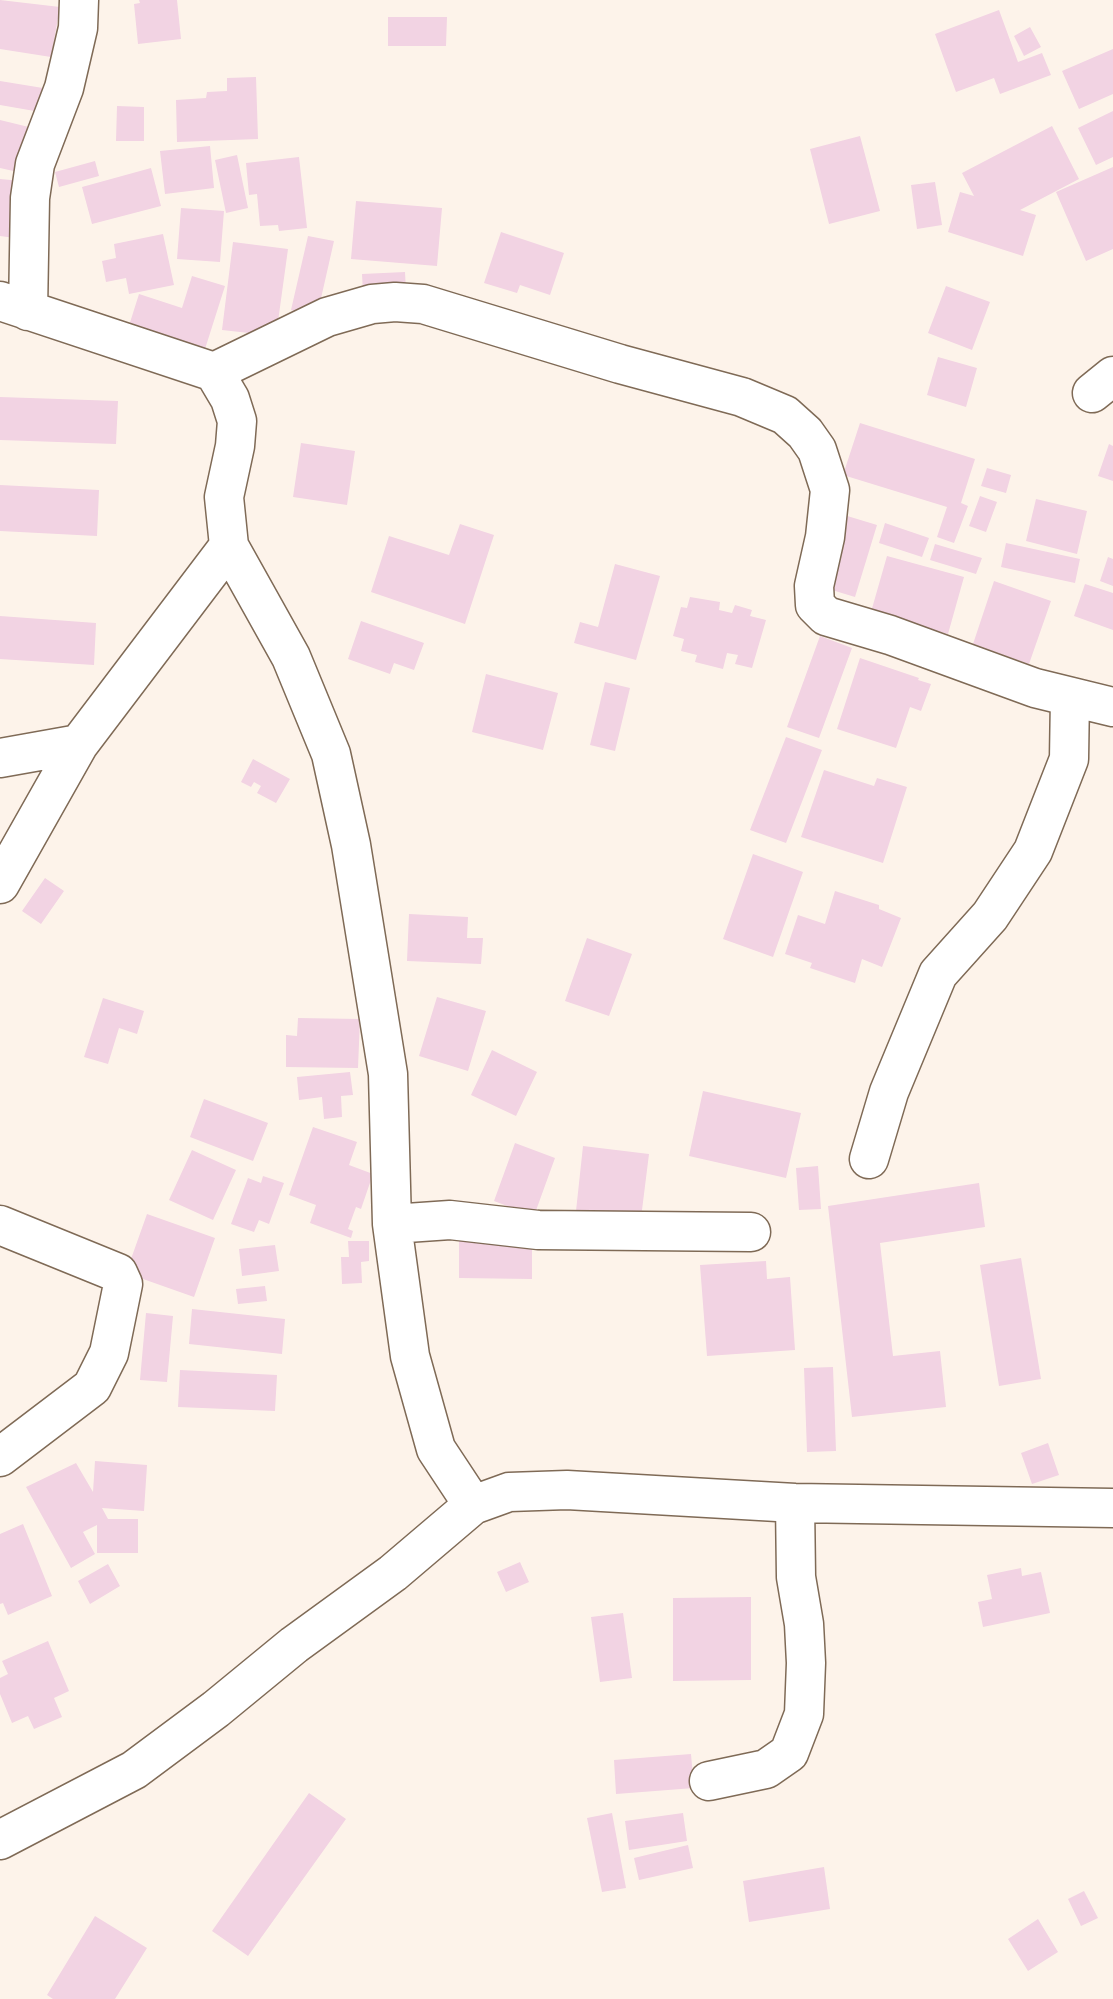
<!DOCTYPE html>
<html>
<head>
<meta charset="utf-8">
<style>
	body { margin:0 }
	canvas { display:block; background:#fdf3ea }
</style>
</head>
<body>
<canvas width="1113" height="1999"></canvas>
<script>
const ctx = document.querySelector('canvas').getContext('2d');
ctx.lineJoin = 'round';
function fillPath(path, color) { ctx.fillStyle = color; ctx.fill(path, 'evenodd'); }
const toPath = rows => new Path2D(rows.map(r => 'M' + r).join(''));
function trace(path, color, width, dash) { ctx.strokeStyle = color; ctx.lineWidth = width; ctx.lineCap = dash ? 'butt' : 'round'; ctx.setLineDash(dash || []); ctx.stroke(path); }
fillPath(toPath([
	[0,0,60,7,51,57,0,49],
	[139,0,177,0,181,39,138,44,134,4,140,3],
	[999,10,1018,62,1042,53,1051,75,1000,94,994,78,956,92,935,34],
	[388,17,447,17,446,46,388,46],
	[1030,27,1041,47,1024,56,1014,36],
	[1113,49,1113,94,1079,109,1062,71],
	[256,77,258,139,177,142,176,100,206,98,207,92,227,91,227,78],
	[0,81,49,89,46,113,0,105],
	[117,106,144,107,144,141,116,141],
	[1113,111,1113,157,1096,165,1078,128],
	[0,120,37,129,27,174,0,168],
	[1052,126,1079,179,1020,210,1036,215,1023,256,948,232,960,192,974,196,962,173],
	[860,136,880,211,829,224,810,149],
	[210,146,214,188,165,194,160,151],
	[237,155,248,208,226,213,215,160],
	[299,157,307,228,279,231,278,225,260,226,257,194,249,195,246,163],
	[95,161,99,176,59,187,55,172],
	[1113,167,1113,249,1086,261,1056,192],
	[151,168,161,206,92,224,82,187],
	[0,179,22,181,15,238,0,236],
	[935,182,942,225,917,229,911,185],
	[356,201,442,208,437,266,351,259],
	[181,208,224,211,220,262,177,259],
	[501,232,564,253,550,295,520,285,517,293,484,283],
	[163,234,174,285,129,294,126,278,106,282,102,261,116,258,114,244],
	[308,236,334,241,317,316,291,310],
	[233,242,288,249,276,336,222,330],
	[405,272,406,291,363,293,362,274],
	[192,276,225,286,205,349,127,332,139,294,182,308],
	[946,286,990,302,972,350,928,333],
	[938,357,977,368,966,407,927,395],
	[0,397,118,401,116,444,0,440],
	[860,423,975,459,961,503,968,506,954,543,937,537,947,507,843,475],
	[301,443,355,451,347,505,293,497],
	[1109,444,1113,446,1113,481,1098,476],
	[987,468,1011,475,1006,493,981,486],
	[0,485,99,490,97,536,0,531],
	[980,496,997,502,986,532,969,526],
	[1036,499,1087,511,1077,554,1026,541],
	[844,515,877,525,855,597,822,587],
	[885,523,929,538,922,557,879,543],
	[460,524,494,535,465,624,371,592,389,536,449,555],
	[1006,543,1080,559,1075,583,1001,567],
	[935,544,982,558,976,574,930,560],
	[887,556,964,577,948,634,871,612],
	[1108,557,1113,559,1113,586,1100,581],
	[615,564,660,576,636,660,574,643,580,622,598,627],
	[994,581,1051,601,1029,664,973,644],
	[1085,584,1113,593,1113,630,1074,616],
	[690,597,720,602,719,610,732,613,735,605,752,610,750,616,766,620,752,668,735,664,738,655,727,653,723,669,695,662,697,655,681,651,684,639,673,636,681,607,687,608],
	[0,616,96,623,94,665,0,659],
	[361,621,424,643,414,670,394,663,390,674,348,659],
	[820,636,852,648,819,738,787,727],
	[860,658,919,678,918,680,931,684,921,711,910,707,896,748,837,729],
	[486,674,558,693,543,750,472,732],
	[605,682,630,688,615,751,590,745],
	[786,737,822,750,786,843,750,830],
	[253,759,290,779,276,803,257,793,261,786,254,782,251,787,241,782],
	[824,770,874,786,877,778,907,787,883,863,801,837],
	[753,854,803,872,773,957,723,939],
	[45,878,64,891,41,924,22,911],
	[835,891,879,905,879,909,901,918,882,967,862,959,855,983,810,968,812,963,785,954,798,915,825,924],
	[409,914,468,917,467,938,483,938,481,964,407,961],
	[587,938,632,954,609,1016,565,1001],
	[437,997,486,1011,468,1071,419,1056],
	[103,998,144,1011,137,1034,119,1028,108,1064,84,1057],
	[298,1018,360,1019,358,1068,286,1067,286,1035,297,1036],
	[492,1050,537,1072,516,1116,471,1095],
	[350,1072,353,1095,341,1096,342,1117,324,1119,322,1097,299,1100,297,1077],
	[703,1091,801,1113,786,1178,689,1156],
	[204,1099,268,1123,253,1161,190,1137],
	[313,1127,357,1142,349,1165,373,1174,361,1209,356,1207,348,1229,353,1231,351,1238,310,1223,316,1205,289,1195],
	[515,1143,555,1158,534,1216,494,1201],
	[583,1146,649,1154,641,1218,576,1211],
	[192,1150,236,1170,213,1220,169,1200],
	[818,1166,821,1209,799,1210,796,1168],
	[263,1176,284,1183,269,1224,259,1220,254,1232,231,1224,248,1178,261,1183],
	[979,1183,985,1227,880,1243,893,1356,940,1351,946,1407,852,1417,828,1206],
	[147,1214,215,1238,194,1297,126,1273],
	[532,1233,532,1279,459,1278,459,1234],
	[348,1241,369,1241,369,1261,361,1262,362,1283,342,1284,341,1257,349,1257],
	[275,1245,279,1271,242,1276,239,1249],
	[1021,1258,1041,1379,999,1386,980,1265],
	[766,1261,767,1279,790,1277,795,1350,707,1356,700,1265],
	[265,1286,267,1301,238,1304,236,1289],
	[192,1309,285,1319,282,1354,189,1344],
	[146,1313,173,1316,167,1382,140,1380],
	[833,1367,836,1451,807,1452,804,1368],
	[180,1370,277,1375,275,1411,178,1407],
	[1048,1443,1059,1475,1032,1484,1021,1453],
	[95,1461,147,1465,144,1511,102,1508,108,1519,138,1519,138,1553,97,1553,97,1525,83,1532,95,1554,71,1568,26,1487,76,1463,93,1492],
	[23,1524,52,1596,8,1615,3,1603,0,1604,0,1534],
	[520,1562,529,1582,506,1592,497,1572],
	[108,1564,120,1586,90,1604,78,1581],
	[1021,1568,1022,1576,1041,1572,1050,1613,983,1627,978,1602,992,1599,987,1575],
	[751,1597,751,1680,673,1681,673,1598],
	[623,1613,632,1678,600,1682,591,1617],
	[48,1641,69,1691,54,1698,62,1717,34,1729,28,1716,12,1723,0,1694,0,1678,8,1674,2,1661],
	[691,1754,694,1788,616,1794,614,1760],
	[309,1793,346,1819,248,1956,212,1931],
	[612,1813,626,1888,602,1892,587,1818],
	[683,1813,687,1841,629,1850,625,1821],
	[688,1845,693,1868,639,1880,634,1858],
	[824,1867,830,1909,749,1922,743,1881],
	[1084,1891,1098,1918,1081,1926,1068,1899],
	[95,1916,147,1948,115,1999,53,1999,47,1995],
	[1038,1919,1058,1952,1028,1971,1008,1939]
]), '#f2d3e3');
const minor = toPath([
	[0,301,214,372,230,399,237,421,235,446,224,497,229,546,291,657,331,754,351,845,388,1074,392,1224,410,1356,436,1449,473,1505],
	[28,311,30,198,35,164,64,88,78,28,79,0],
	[214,372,327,317,372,304,395,302,423,304,620,364,742,397,785,415,805,433,817,450,830,490,825,537,814,586,815,605,826,616,890,635,1035,688,1113,707],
	[1092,393,1113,376],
	[0,758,79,744],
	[0,884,79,744,229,546],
	[869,1159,889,1092,938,974,990,916,1033,851,1069,759,1070,697],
	[392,1224,450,1220,538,1230,751,1232],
	[0,1225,118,1273,123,1284,109,1353,92,1387,0,1457],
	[709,1781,766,1769,789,1753,804,1714,806,1663,804,1624,796,1577,795,1503],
	[0,1840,134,1770,216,1709,294,1645,393,1573,473,1505,509,1492,567,1490,795,1503,1113,1508]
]);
trace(minor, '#7f6a56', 41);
trace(minor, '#fff', 38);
</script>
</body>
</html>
